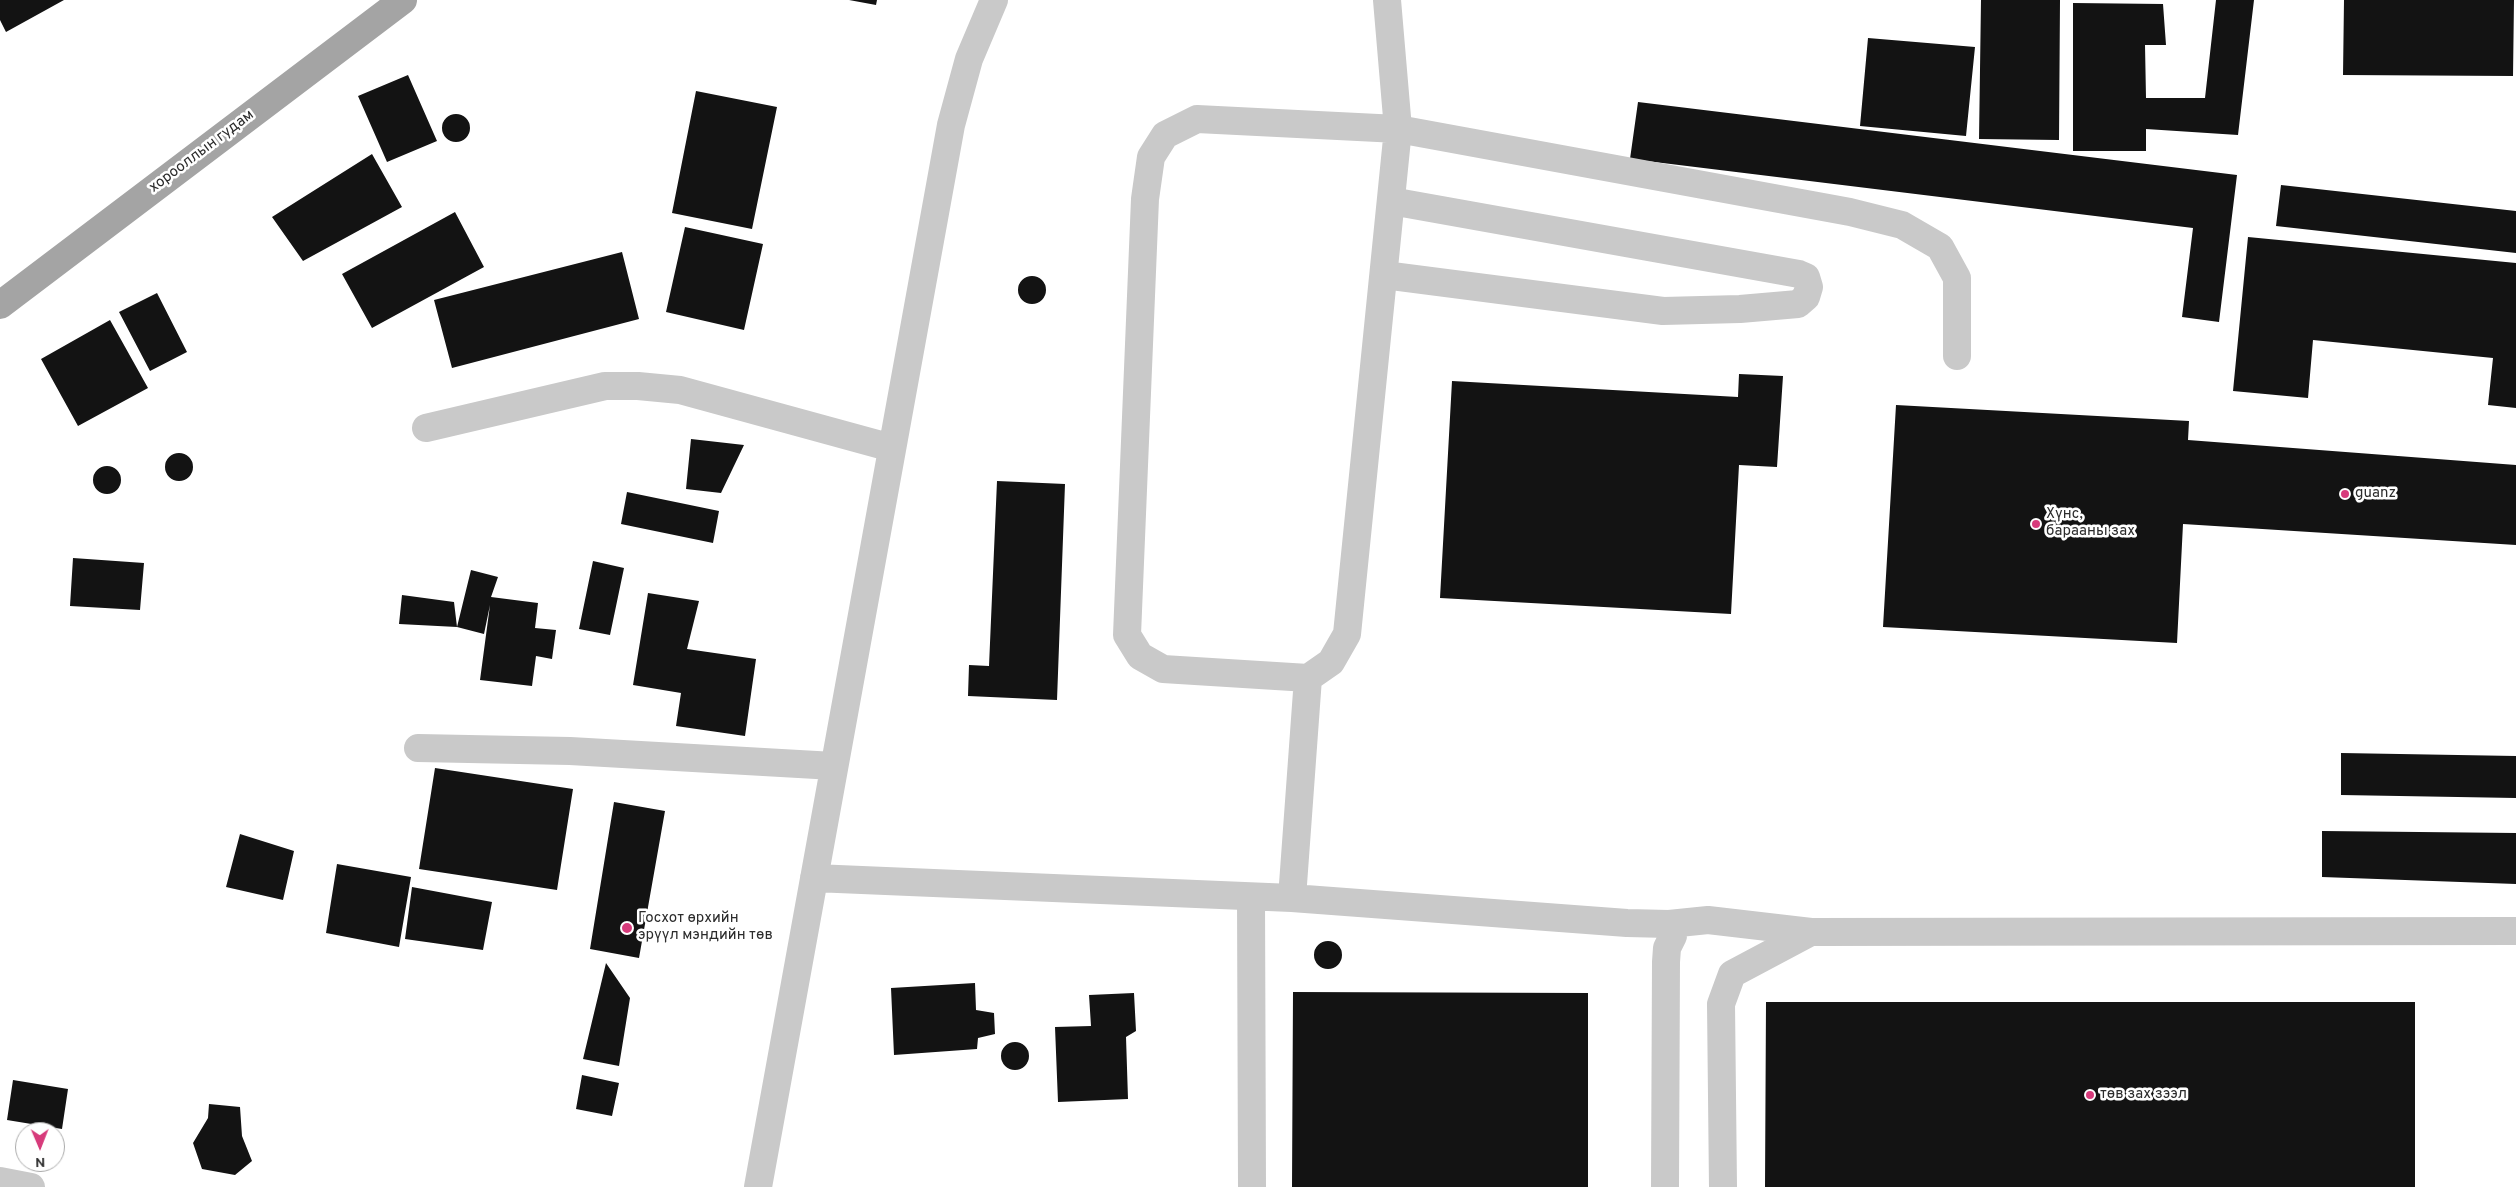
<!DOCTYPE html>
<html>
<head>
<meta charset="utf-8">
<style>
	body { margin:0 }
	#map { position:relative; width:2516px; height:1187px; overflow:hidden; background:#fff; font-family:Overpass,sans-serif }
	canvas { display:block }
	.north { position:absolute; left:15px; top:1122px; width:50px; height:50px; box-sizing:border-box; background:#fff; border:1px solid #ababab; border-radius:50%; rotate:179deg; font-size:14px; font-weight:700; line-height:20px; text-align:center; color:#2c2c2c }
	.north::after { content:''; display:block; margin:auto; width:18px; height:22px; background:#d73b7b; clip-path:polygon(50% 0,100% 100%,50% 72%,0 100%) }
</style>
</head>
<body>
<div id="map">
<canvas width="2516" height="1187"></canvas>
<div class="north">N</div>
</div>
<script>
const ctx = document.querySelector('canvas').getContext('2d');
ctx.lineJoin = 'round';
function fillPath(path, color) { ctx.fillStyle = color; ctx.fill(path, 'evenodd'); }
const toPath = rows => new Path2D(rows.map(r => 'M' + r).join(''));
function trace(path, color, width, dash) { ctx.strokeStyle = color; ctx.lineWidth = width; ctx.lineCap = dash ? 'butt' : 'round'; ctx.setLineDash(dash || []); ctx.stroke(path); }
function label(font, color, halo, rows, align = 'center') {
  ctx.font = font + ' Overpass,sans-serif'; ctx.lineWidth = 5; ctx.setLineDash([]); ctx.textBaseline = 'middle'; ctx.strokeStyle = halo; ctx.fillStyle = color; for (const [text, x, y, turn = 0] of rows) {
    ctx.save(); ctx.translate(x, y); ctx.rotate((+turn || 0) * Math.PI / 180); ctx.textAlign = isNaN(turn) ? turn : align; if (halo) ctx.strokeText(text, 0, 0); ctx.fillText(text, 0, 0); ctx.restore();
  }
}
fillPath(toPath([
	[0,0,64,0,6,32,0,20],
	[849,0,877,0,876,5],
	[1981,0,2060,0,2059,140,1979,139],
	[2216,0,2254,0,2238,135,2146,129,2146,151,2073,151,2073,3,2163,4,2166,45,2145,45,2146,98,2205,98],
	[2344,0,2514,0,2513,76,2343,75],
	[1868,38,1975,47,1966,136,1860,126],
	[408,75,437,141,387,162,358,96],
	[696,91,777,107,752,229,672,213],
	[1638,102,2237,175,2219,322,2182,317,2193,228,1630,159],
	'442 128a14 14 0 1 1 28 0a14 14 0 1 1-28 0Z',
	[372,154,402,207,303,261,272,217],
	[2281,185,2516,211,2516,253,2276,226],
	[455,212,484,267,372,328,342,274],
	[685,227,763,244,744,330,666,312],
	[2248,237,2516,263,2516,408,2488,405,2493,358,2313,340,2308,398,2233,391],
	[622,252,639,319,452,368,434,300],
	'1018 290a14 14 0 1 1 28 0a14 14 0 1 1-28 0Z',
	[157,293,187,352,150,371,119,312],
	[110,320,148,388,78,426,41,359],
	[1739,374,1783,376,1777,467,1739,465,1731,614,1440,598,1452,381,1738,397],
	[1896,405,2189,421,2188,440,2516,465,2516,545,2183,524,2177,643,1883,627],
	[691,439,744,445,721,493,686,489],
	'165 467a14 14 0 1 1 28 0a14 14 0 1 1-28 0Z',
	'93 480a14 14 0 1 1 28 0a14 14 0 1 1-28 0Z',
	[997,481,1065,484,1057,700,968,696,969,665,989,666],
	[627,492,719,511,713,543,621,524],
	[73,558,144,563,140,610,70,606],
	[593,561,624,568,610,635,579,629],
	[471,570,498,577,491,597,538,603,535,628,556,630,552,659,536,656,532,686,480,680,490,605,484,634,457,627],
	[648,593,699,601,687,649,756,659,745,736,676,726,681,693,633,685],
	[402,595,454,602,457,627,399,624],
	[2341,753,2516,756,2516,798,2341,795],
	[435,768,573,789,557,890,419,869],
	[614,802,665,811,639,958,590,949],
	[2322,831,2516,833,2516,884,2322,877],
	[240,834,294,851,283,900,226,887],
	[337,864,411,877,399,947,326,933],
	[412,887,492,902,483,950,405,939],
	'1314 955a14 14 0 1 1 28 0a14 14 0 1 1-28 0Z',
	[606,963,630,998,619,1066,583,1059],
	[975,983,976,1010,994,1013,995,1034,978,1038,977,1049,894,1055,891,988],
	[1293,992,1588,993,1588,1187,1292,1187],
	[1134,993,1136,1031,1126,1037,1128,1099,1058,1102,1055,1027,1091,1026,1089,995],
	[1766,1002,2415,1002,2415,1187,1765,1187],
	'1001 1056a14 14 0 1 1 28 0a14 14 0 1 1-28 0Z',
	[582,1075,619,1083,612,1116,576,1109],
	[13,1080,68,1089,62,1129,7,1120],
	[209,1104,240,1107,242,1136,252,1161,235,1175,202,1169,193,1143,208,1118]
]), '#131313');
trace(toPath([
	[1384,275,1663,311,1740,309,1798,304,1806,297,1809,287,1806,277,1799,274,1391,201],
	[426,428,605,386,638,386,680,390,892,448],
	[1308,678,1163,669,1140,656,1127,635,1145,199,1151,157,1165,135,1197,119,1398,129,1850,212,1902,225,1940,247,1957,278,1957,356],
	[418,748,570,751,834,766],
	[814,878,1292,898,1308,678,1331,662,1347,634,1398,129,1387,0],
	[1251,897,1252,1187],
	[1292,898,1627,923,1669,924,1708,920,1811,932,2516,931],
	[0,1181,31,1187],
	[758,1187,951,125,969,59,994,0],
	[1665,1187,1666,962,1667,948,1673,936,1669,924],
	[1723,1187,1721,1004,1732,974,1811,932]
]), '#c9c9c9', 28);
trace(toPath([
	[0,305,403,0]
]), '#a4a4a4', 28);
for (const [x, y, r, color] of [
	[2345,494,5,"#d73b7b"],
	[2036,524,5,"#d73b7b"],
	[627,928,6,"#d73b7b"],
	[2090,1095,5,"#d73b7b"]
]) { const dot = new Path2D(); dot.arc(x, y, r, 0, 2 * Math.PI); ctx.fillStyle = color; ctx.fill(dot); trace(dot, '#fff', 2); }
label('15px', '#2c2c2c', '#fff', [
	["хорооллын гудам",202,152,-37]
]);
label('15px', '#2c2c2c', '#fff', [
	["guanz",2355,494],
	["Хүнс,",2046,515],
	["барааны зах",2046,532],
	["Госхот өрхийн",638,919],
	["эрүүл мэндийн төв",638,936],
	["төв зах зээл",2100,1095]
], 'left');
</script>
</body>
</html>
